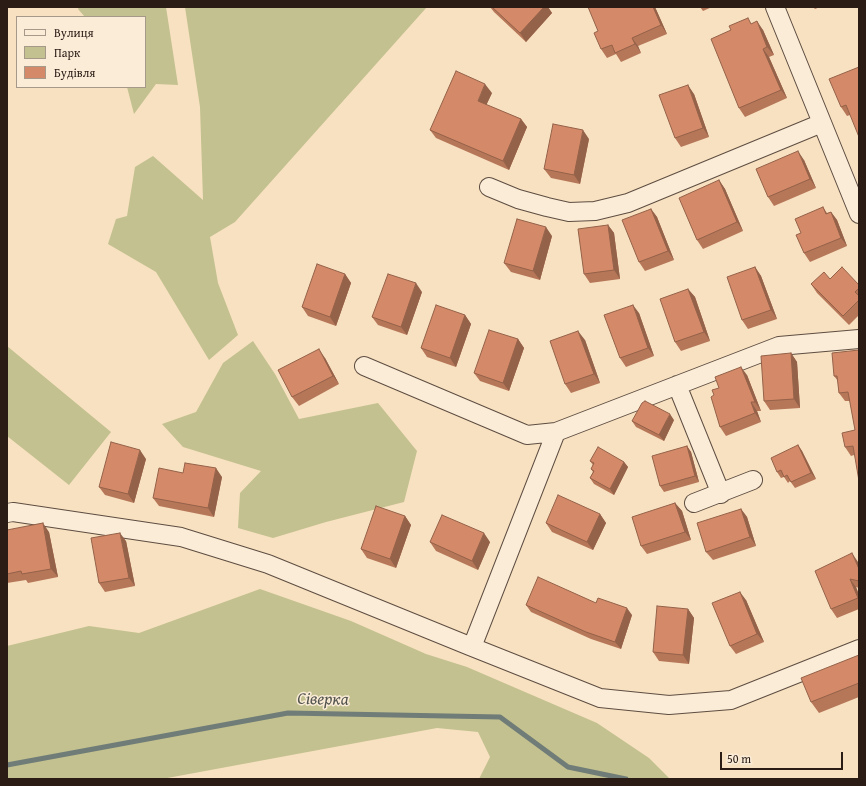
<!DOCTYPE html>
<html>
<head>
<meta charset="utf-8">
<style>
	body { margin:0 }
	#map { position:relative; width:866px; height:786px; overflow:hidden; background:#f8e1c1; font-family:"Gentium Book Plus",serif }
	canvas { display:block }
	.frame { position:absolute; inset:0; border:8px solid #2b1c16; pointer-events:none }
	.legend { position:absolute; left:16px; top:16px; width:130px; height:72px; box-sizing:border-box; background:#faecd7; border:1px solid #a7998a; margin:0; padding:5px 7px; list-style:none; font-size:12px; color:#2b1c16 }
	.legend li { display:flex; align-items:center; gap:8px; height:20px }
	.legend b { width:20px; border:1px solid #a7998a }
	.scale { position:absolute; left:720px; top:752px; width:123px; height:18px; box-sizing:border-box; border:2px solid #2b1c16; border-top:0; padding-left:5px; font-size:12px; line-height:14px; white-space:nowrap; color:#2b1c16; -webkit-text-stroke:3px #faecd7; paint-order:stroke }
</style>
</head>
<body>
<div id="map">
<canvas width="866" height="786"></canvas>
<div class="frame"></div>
<ul class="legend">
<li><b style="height:5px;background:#faecd7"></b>Вулиця</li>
<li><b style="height:11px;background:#c3c18f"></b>Парк</li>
<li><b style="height:11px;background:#d48a68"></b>Будівля</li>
</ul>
<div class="scale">50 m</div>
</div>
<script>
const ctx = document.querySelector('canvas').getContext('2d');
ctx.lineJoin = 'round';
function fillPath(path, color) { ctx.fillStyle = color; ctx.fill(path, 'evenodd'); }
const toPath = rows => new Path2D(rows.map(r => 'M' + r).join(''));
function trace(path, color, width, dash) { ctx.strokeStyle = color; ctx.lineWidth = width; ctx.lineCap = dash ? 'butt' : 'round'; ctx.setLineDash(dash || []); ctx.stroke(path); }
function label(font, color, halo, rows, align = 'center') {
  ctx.font = font + ' "Gentium Book Plus",serif'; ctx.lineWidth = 3; ctx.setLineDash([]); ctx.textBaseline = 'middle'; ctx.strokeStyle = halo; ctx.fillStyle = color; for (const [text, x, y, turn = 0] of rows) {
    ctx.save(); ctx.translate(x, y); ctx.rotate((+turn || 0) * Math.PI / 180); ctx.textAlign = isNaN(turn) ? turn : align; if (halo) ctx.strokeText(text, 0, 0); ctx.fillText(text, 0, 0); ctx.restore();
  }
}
fillPath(toPath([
	[79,7,166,7,178,85,156,84,134,114,127,87,145,87,145,17,85,17,78,9],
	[185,7,427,7,235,222,210,237,218,283,238,335,209,360,156,272,108,244,116,219,127,216,135,167,153,156,203,200,200,107],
	[253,341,275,374,299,419,378,403,417,451,404,502,326,522,273,538,238,528,240,493,261,471,183,447,162,424,196,412,223,363],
	[7,346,111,432,69,485,7,436],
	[260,589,351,621,426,654,467,667,597,723,649,758,670,779,479,779,490,757,478,732,437,728,162,779,7,779,7,646,89,626,139,633]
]), '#c3c18f');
trace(toPath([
	[7,765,288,713,500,717,568,767,626,779]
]), '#707c77', 5);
const minor = toPath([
	[775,7,859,214],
	[489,187,518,199,547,207,569,212,595,211,628,203,822,123],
	[859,339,779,346,556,432,472,647,600,698,669,705,731,700,859,649],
	[364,366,527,435,556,432],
	[677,385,721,494],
	[694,503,753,480],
	[7,513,13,512,181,537,268,564,472,647]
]);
trace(minor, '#5e4d41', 20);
trace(minor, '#faecd7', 18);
fillPath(toPath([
	[490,7,548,7,552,13,526,42,494,12],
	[655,7,667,34,638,46,641,53,621,62,616,54,607,58,601,49],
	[700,7,712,7,703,11],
	[813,7,820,7,815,9],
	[752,23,763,30,774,55,769,57,787,98,745,117,739,108],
	[859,67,850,115,847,116,841,107],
	[492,93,486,105,521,119,527,127,509,170,436,138,430,130],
	[694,94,709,137,681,147,675,138],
	[589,139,580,184,551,178,544,169],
	[804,160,816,188,774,206,768,197],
	[719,180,725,189,743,231,703,249,697,240],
	[823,207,827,213,831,212,837,220,847,246,810,262,804,253,801,233],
	[651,209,657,217,674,260,645,271,639,262],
	[608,225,614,233,620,279,590,283,584,274],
	[552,236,540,280,511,272,504,263],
	[755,267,761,276,777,319,748,329,742,320],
	[345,274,351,283,336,326,308,316,302,307],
	[830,279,859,285,859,315,849,325,817,293,811,284],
	[688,289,695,297,710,341,681,351,675,342],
	[422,292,407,335,378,325,372,317],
	[639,313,654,356,626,367,620,358],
	[465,315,471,324,456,367,427,357,421,348],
	[518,339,524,348,509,391,480,381,474,373],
	[585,340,600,383,571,393,565,384],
	[859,350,854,455,851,456,845,447,855,430,850,401,845,401,839,393,838,381,834,376],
	[791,353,797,362,800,408,770,410,764,401],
	[325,358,339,384,299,406,292,397],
	[747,375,761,411,757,411,761,422,726,436,720,427,714,395],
	[674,420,664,441,636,427,632,421],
	[798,445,802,451,816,479,795,488,790,481,788,483,784,477,781,478,777,472],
	[687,446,691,452,699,482,664,492,660,486],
	[146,459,134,503,105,495,99,487],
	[590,461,624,462,628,467,614,495,594,484,590,478,593,472,591,469,593,465],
	[183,473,222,477,214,517,159,506,153,498],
	[675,503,682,511,691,540,647,554,641,546],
	[741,509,747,517,756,546,713,560,706,552],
	[600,514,606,523,593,550,552,532,546,523],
	[405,516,411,525,396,568,367,558,361,549],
	[7,530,49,532,58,577,28,583,26,580,7,583],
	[126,541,135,586,105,592,99,583],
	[430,542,490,542,478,570,436,551],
	[858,562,859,564,859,588,856,587,859,595,859,609,837,618,831,609],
	[746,600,764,642,736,654,730,646],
	[596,603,632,615,621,649,591,639,531,612,526,605],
	[688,609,694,618,689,664,659,661,653,652],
	[859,655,859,697,819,713,811,702]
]), '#b67759');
fillPath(toPath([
	[544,7,548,7,552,13,526,42,520,33],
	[653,7,655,7,667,34,661,25],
	[757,21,763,30,774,55,767,47],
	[632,38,638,46,641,53,635,44],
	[763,49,769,57,787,98,781,90],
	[485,84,492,93,484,110,478,101],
	[688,85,694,94,709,137,703,128],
	[521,119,527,127,509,170,503,161],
	[583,130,589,139,580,184,574,175],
	[798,151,804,160,816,188,810,179],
	[719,180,725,189,743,231,737,222],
	[651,209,657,217,674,260,668,251],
	[831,212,837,220,847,246,841,238],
	[608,225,614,233,620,279,614,270],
	[546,227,552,236,540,280,533,271],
	[755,267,761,276,777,319,771,310],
	[345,274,351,283,336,326,330,317],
	[416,283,422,292,407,335,401,327],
	[688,289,695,297,710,341,704,332],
	[633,305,639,313,654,356,648,348],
	[465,315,471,324,456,367,450,358],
	[578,331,585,340,600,383,594,374],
	[518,339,524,348,509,391,503,383],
	[319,349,325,358,339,384,333,376],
	[791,353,797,362,800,408,794,399],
	[741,367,747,375,761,411,755,402],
	[751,402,757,411,761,422,755,413],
	[670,414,674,420,664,441,659,435],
	[798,445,802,451,816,479,811,473],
	[687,446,691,452,699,482,695,476],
	[140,450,146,459,134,503,128,494],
	[624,462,628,467,614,495,610,489],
	[216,468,222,477,214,517,208,508],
	[675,503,682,511,691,540,685,532],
	[741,509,747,517,756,546,750,537],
	[600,514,606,523,593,550,587,542],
	[405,516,411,525,396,568,390,559],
	[43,523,49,532,58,577,51,569],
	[120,533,126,541,135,586,129,578],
	[484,533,490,542,478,570,472,561],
	[852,553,858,562,859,564,859,569],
	[850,579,856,587,859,595,859,599],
	[740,592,746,600,764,642,757,634],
	[627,608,632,615,621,649,615,642],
	[688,609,694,618,689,664,683,655]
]), '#946149');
const building = toPath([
	[492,7,544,7,520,33,492,7],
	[588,7,653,7,661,25,632,38,635,44,615,53,612,45,601,49,594,33,598,31,588,7],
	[748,18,751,24,757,21,767,47,763,49,781,90,739,108,711,39,731,30,729,26,748,18],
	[859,67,859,137,846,105,841,107,829,79,859,67],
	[456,71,485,84,478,101,521,119,503,161,430,130,456,71],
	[688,85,703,128,675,138,659,95,688,85],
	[553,124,583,130,574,175,544,169,553,124],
	[798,151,810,179,768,197,756,169,798,151],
	[719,180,737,222,697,240,679,198,719,180],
	[823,207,826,214,831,212,841,238,804,253,796,235,801,233,795,219,823,207],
	[651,209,668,251,639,262,622,220,651,209],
	[517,219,546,227,533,271,504,263,517,219],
	[608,225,614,270,584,274,578,229,608,225],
	[317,264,345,274,330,317,302,307,317,264],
	[755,267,771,310,742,320,727,277,755,267],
	[842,267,859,285,859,288,855,292,859,296,859,300,843,316,811,284,824,272,830,279,842,267],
	[388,274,416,283,401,327,372,317,388,274],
	[688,289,704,332,675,342,660,299,688,289],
	[436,305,465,315,450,358,421,348,436,305],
	[633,305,648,348,620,358,604,315,633,305],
	[489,330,518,339,503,383,474,373,489,330],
	[578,331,594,374,565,384,550,341,578,331],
	[319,349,333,376,292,397,278,370,319,349],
	[859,350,859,481,853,446,845,447,842,433,855,430,848,392,839,393,837,376,834,376,832,353,859,350],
	[791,353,794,399,764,401,761,356,791,353],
	[741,367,755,402,751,402,755,413,720,427,711,397,714,395,712,390,719,388,715,377,741,367],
	[645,401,670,414,659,435,632,421,642,403,645,401],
	[111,442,140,450,128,494,99,487,111,442],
	[798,445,811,473,791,482,787,475,784,477,781,470,777,472,771,458,798,445],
	[687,446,695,476,660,486,652,456,687,446],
	[598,447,624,462,610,489,590,478,594,471,591,469,594,463,590,461,598,447],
	[185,463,216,468,208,508,153,498,159,468,183,473,185,463],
	[558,495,600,514,587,542,546,523,558,495],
	[675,503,685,532,641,546,632,517,675,503],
	[376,506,405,516,390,559,361,549,376,506],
	[741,509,750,537,706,552,697,523,741,509],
	[442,515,484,533,472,561,430,542,442,515],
	[43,523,51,569,22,574,21,571,7,574,7,530,43,523],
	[120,533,129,578,99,583,91,538,120,533],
	[852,553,859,569,859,581,850,579,858,598,831,609,815,571,852,553],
	[538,577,596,603,598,598,627,608,615,642,586,632,526,605,538,577],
	[740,592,757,634,730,646,712,603,740,592],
	[657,606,688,609,683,655,653,652,657,606],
	[859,655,859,683,811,702,801,678,859,655]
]);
fillPath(building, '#d48a68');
trace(building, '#946149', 1);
label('italic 17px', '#53544e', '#faecd7', [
	["Сіверка",323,700,1]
]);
</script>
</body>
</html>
